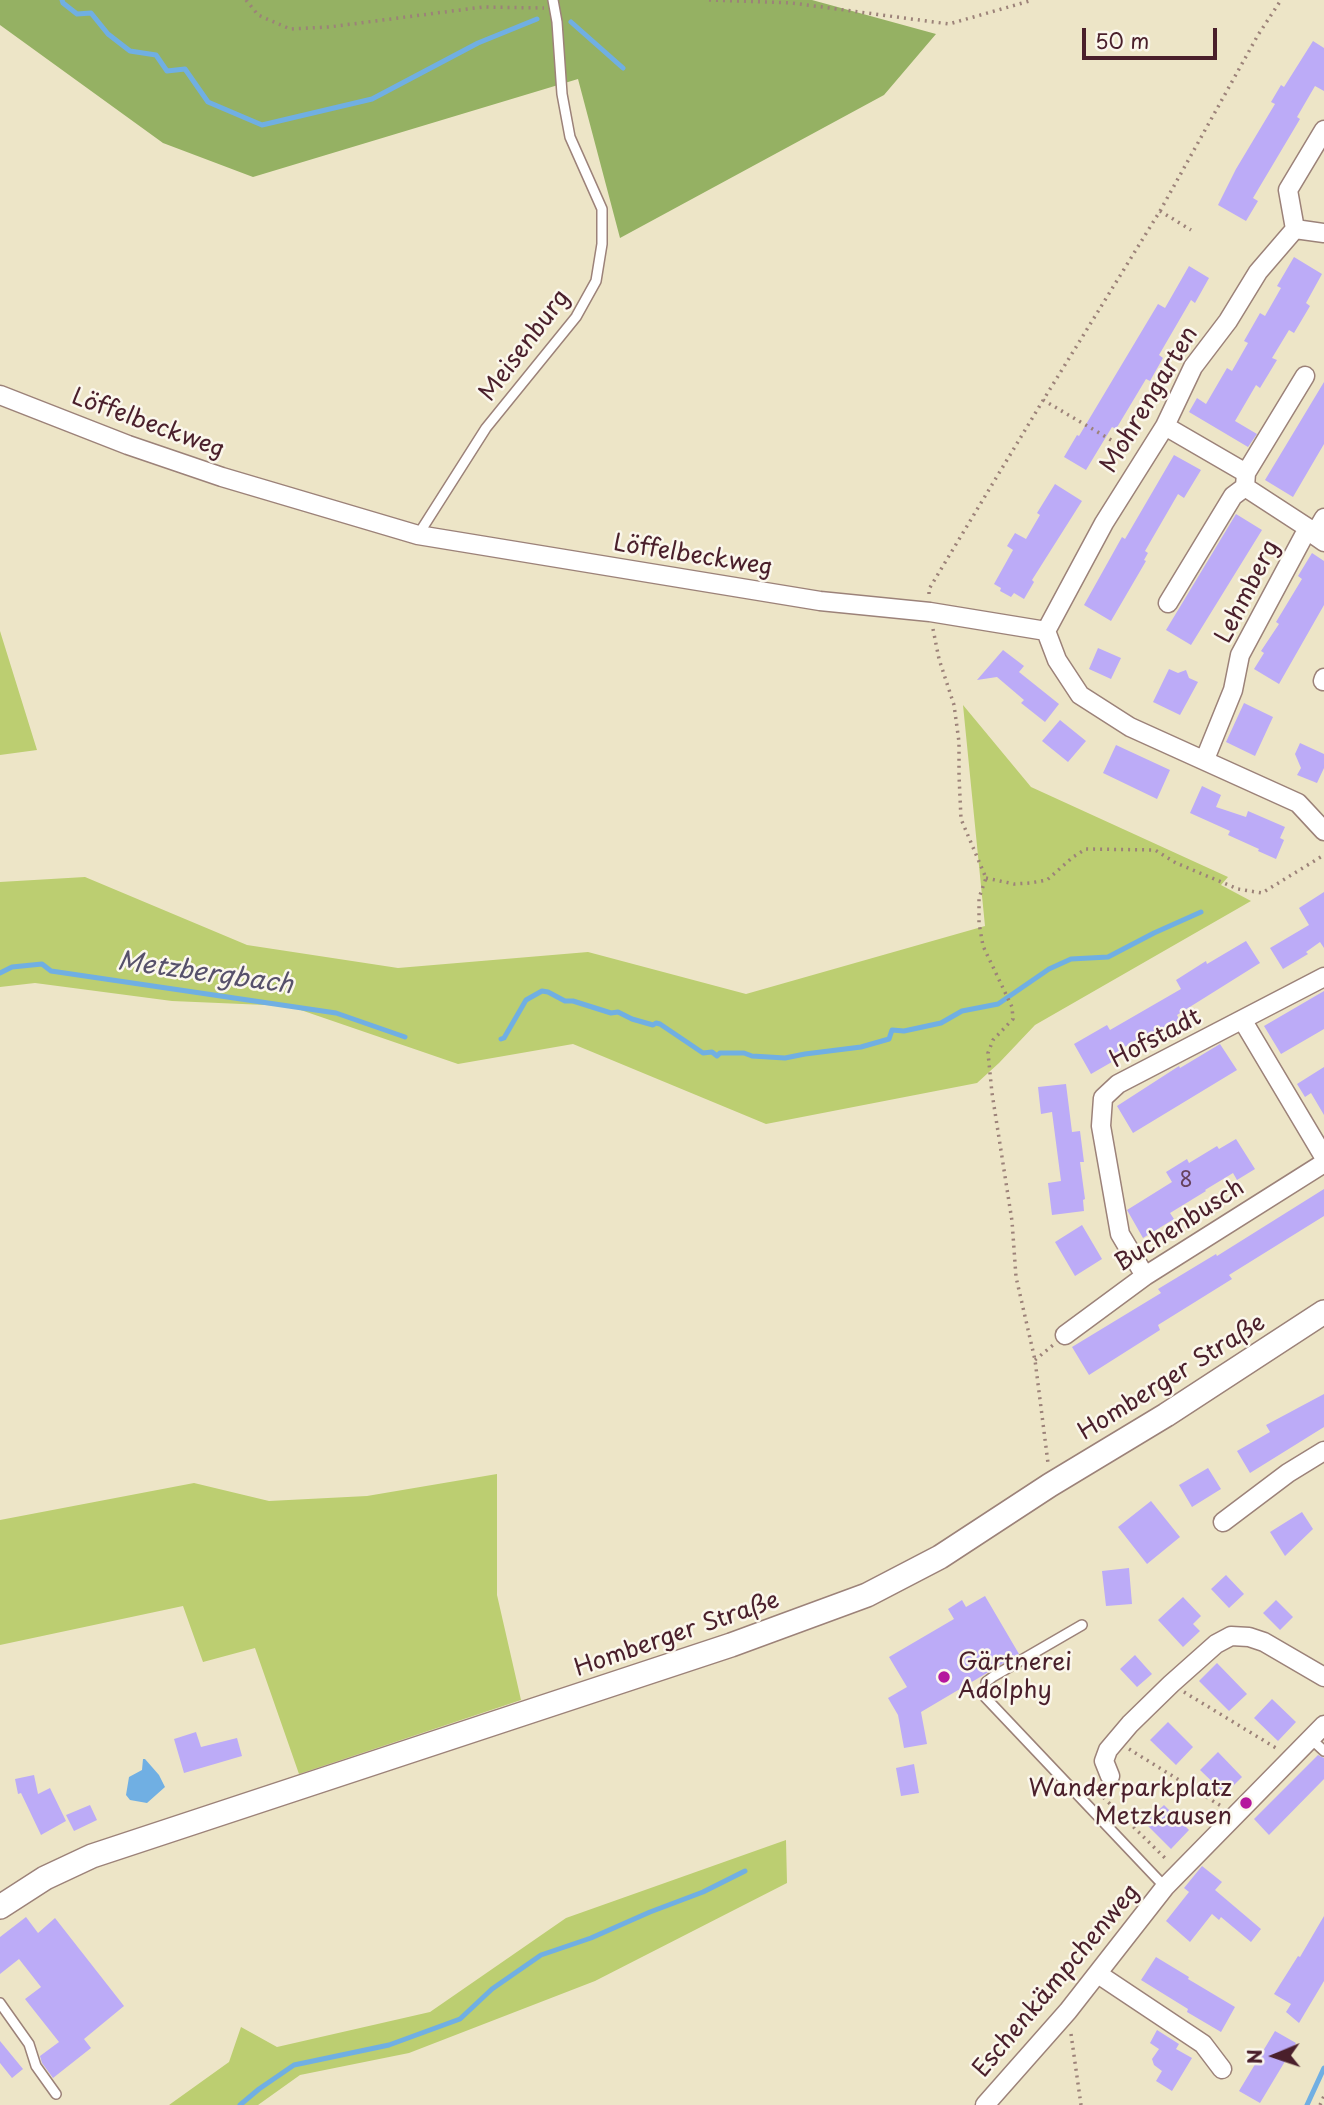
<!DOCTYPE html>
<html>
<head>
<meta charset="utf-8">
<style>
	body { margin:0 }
	#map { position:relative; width:1324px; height:2105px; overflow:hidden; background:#ede5c7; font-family:"Playpen Sans",sans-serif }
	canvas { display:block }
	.north { position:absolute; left:1240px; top:2021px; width:70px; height:70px; -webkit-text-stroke:5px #fbf7ec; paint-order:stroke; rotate:268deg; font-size:19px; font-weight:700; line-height:28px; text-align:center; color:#4a1f2b }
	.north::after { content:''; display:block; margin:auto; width:24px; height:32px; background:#4a1f2b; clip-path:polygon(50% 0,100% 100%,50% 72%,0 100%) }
	.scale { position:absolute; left:1082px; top:28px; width:135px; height:32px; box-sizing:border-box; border:4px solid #4a1f2b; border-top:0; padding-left:9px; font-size:21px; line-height:24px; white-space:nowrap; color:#4a1f2b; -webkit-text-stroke:5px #fbf7ec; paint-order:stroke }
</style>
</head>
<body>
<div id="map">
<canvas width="1324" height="2105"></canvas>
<div class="north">N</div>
<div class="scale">50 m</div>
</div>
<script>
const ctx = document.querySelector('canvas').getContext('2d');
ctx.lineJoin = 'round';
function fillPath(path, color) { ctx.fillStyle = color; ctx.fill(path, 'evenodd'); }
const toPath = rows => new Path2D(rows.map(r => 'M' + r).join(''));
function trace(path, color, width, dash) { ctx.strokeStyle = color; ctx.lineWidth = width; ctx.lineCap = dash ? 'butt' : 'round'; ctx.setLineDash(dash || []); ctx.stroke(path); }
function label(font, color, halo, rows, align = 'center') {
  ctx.font = font + ' "Playpen Sans",sans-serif'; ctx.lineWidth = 5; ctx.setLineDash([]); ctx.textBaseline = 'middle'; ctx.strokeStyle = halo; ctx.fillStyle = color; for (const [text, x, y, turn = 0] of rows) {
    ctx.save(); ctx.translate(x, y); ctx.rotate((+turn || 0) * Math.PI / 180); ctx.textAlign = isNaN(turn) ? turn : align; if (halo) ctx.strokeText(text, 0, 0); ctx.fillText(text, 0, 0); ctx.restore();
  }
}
fillPath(toPath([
	[0,631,37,750,0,755],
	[963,705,1031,787,1228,877,1221,885,1251,901,1035,1025,999,1063,977,1083,766,1124,573,1044,458,1064,289,1006,172,1001,35,983,0,987,0,882,85,877,247,945,398,968,588,952,746,994,985,926],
	[497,1474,497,1595,521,1700,299,1774,255,1648,203,1662,183,1606,0,1645,0,1520,194,1483,269,1501,367,1496],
	[786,1840,787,1883,595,1981,409,2053,300,2075,258,2105,169,2105,229,2062,241,2027,277,2047,430,2012,566,1918]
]), '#bcce71');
fillPath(toPath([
	[0,0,812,0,936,34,884,95,620,238,578,79,253,177,163,143,0,25]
]), '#95b163');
fillPath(toPath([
	[143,1759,145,1759,159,1775,165,1787,147,1803,130,1800,126,1795,129,1777,142,1770]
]), '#70afe3');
trace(toPath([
	[62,0,63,3,77,14,91,13,108,34,130,51,156,55,167,71,185,69,208,102,262,125,372,99,478,43,537,19],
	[571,22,623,68],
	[0,973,12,967,42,964,51,971,336,1013,405,1037],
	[501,1039,504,1038,526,1000,542,991,548,992,565,1001,573,1001,611,1013,618,1012,632,1019,653,1025,656,1023,660,1024,703,1053,712,1052,717,1056,720,1053,744,1053,752,1056,785,1058,805,1054,861,1047,889,1039,892,1030,904,1031,941,1023,962,1011,998,1004,1049,969,1071,959,1108,957,1154,933,1201,912],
	[240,2105,259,2089,294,2065,389,2045,460,2019,492,1989,541,1955,591,1938,650,1912,703,1892,745,1871],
	[1307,2105,1324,2068]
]), '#70afe3', 5);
fillPath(toPath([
	[1313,41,1324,48,1324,91,1315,86,1297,117,1300,119,1253,198,1258,201,1246,221,1218,205,1236,169,1275,104,1271,102,1281,85,1284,87],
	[1294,257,1322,274,1306,303,1310,306,1294,333,1289,330,1272,358,1277,360,1260,388,1256,385,1235,421,1257,434,1248,447,1189,412,1197,398,1206,404,1227,368,1232,371,1248,343,1244,341,1260,313,1265,316,1281,288,1277,286],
	[1189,266,1209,278,1195,303,1191,300,1159,355,1163,358,1150,381,1146,379,1116,429,1112,427,1086,470,1064,457,1077,435,1079,436,1158,304,1165,308],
	[1324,382,1324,444,1293,497,1265,480],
	[1174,455,1201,470,1184,498,1178,494,1145,551,1148,553,1144,560,1146,561,1111,621,1084,605,1122,537,1125,539],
	[1055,484,1082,501,1032,580,1034,582,1024,599,1014,593,1011,597,1000,591,1001,588,994,584,1013,550,1007,546,1015,533,1026,539,1040,515,1037,513],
	[1236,514,1262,530,1191,645,1166,630],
	[1312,553,1324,561,1324,605,1279,684,1254,669,1264,653,1261,651,1279,624,1276,622,1302,579,1298,576],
	[1098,648,1121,658,1111,679,1089,669],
	[1003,650,1024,666,1019,672,1059,704,1045,722,1021,703,1024,700,997,677,977,680],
	[1169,669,1178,673,1186,670,1189,678,1198,682,1180,715,1153,702],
	[1244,703,1273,717,1255,756,1226,742],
	[1060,720,1086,741,1068,762,1042,741],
	[1300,743,1324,754,1324,768,1317,783,1297,775,1301,768,1295,754],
	[1116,745,1170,770,1157,799,1103,773],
	[1202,786,1221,795,1216,807,1246,817,1248,811,1285,827,1280,838,1284,840,1276,859,1258,851,1259,849,1228,835,1230,831,1190,813],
	[1324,892,1324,948,1320,942,1306,952,1308,954,1283,969,1270,948,1309,925,1299,908],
	[1246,941,1260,963,1177,1015,1181,1023,1154,1039,1150,1032,1121,1049,1124,1055,1091,1074,1074,1044,1107,1025,1110,1030,1181,989,1176,980,1206,961,1207,964],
	[1324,991,1324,1029,1281,1054,1264,1026],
	[1220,1044,1237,1070,1133,1133,1117,1106,1179,1066,1180,1068],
	[1324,1067,1324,1115,1311,1093,1305,1097,1297,1084],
	[1066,1084,1072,1132,1080,1131,1084,1162,1080,1162,1085,1199,1083,1200,1084,1211,1052,1215,1048,1183,1061,1181,1052,1112,1041,1114,1038,1087],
	[1236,1139,1255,1169,1237,1180,1233,1173,1205,1190,1206,1191,1170,1213,1174,1219,1143,1238,1127,1210,1172,1182,1166,1172,1187,1159,1189,1163,1217,1146,1219,1149],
	[1324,1189,1324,1216,1229,1275,1232,1279,1158,1325,1160,1330,1089,1375,1072,1347,1161,1293,1158,1289,1216,1254,1217,1256],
	[1082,1225,1102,1259,1075,1276,1055,1242],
	[1324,1394,1324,1427,1250,1473,1237,1451,1270,1432,1266,1425],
	[1208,1468,1221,1489,1192,1507,1179,1485],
	[1151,1501,1180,1537,1147,1564,1118,1527],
	[1302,1512,1313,1529,1285,1556,1270,1532],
	[1129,1568,1132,1604,1106,1606,1102,1571],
	[1226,1575,1244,1594,1229,1608,1211,1589],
	[985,1596,1019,1654,921,1712,927,1744,904,1748,898,1715,888,1698,907,1687,889,1657,954,1619,948,1609,962,1600,966,1607],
	[1183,1597,1201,1616,1193,1624,1200,1631,1183,1647,1158,1620],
	[1276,1600,1293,1617,1280,1630,1263,1613],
	[1135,1655,1152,1674,1137,1687,1120,1669],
	[1217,1663,1247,1694,1229,1711,1199,1681],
	[1272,1699,1296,1722,1278,1741,1254,1718],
	[1168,1722,1193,1747,1176,1765,1150,1740],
	[196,1732,201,1747,237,1738,242,1756,184,1773,174,1739],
	[1218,1752,1242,1777,1225,1794,1200,1770],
	[1318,1755,1324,1758,1324,1779,1269,1835,1254,1819],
	[914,1764,919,1793,901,1796,896,1768],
	[34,1775,38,1794,50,1788,66,1821,41,1835,21,1793,18,1794,15,1779],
	[90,1805,97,1820,74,1831,66,1815],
	[1164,1805,1189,1830,1171,1849,1145,1823],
	[1202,1866,1222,1882,1215,1890,1261,1929,1251,1942,1221,1917,1219,1920,1212,1914,1190,1942,1166,1921,1189,1892,1184,1888],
	[1324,1916,1324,1981,1299,2023,1286,2012,1291,2004,1274,1994,1298,1956,1300,1957],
	[26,1917,38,1933,55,1918,124,2006,84,2039,91,2048,53,2078,42,2063,40,2056,59,2042,25,1999,41,1987,19,1959,0,1974,0,1937],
	[1156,1957,1189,1977,1188,1979,1235,2007,1221,2032,1187,2012,1188,2009,1141,1980],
	[1157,2030,1179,2044,1176,2049,1192,2058,1172,2091,1156,2081,1162,2071,1154,2065,1152,2059,1159,2049,1150,2043],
	[1275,2031,1296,2043,1260,2103,1239,2091],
	[0,2041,23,2069,12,2078,0,2063]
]), '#bcabf7');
const lane = toPath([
	[418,535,486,428,576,317,596,281,602,244,602,209,570,137,562,94,557,22,553,0],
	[1082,1625,994,1676,986,1682,985,1697,1165,1887],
	[1310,1738,1324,1751],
	[0,2003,29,2044,36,2066,56,2094]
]);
const street = toPath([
	[1295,229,1288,190,1324,130],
	[0,395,128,445,222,477,418,535,820,601,930,612,1046,631,1057,660,1080,695,1130,727,1298,803,1324,831],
	[1165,426,1246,473,1245,487,1308,528,1314,535,1324,542],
	[1246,473,1305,376],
	[1314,535,1324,518],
	[1168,603,1233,496,1245,487],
	[1046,631,1104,523,1165,426,1193,367,1228,321,1258,272,1295,229,1324,233],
	[1323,681,1324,678],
	[1205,759,1233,690,1240,655,1308,528],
	[1243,1021,1324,1157],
	[1145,1276,1120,1234,1101,1126,1103,1098,1118,1084,1324,977],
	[1065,1335,1145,1276,1324,1163],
	[1223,1522,1288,1473,1324,1451],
	[1110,1776,1104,1761,1108,1750,1130,1724,1171,1684,1216,1644,1231,1636,1249,1637,1264,1642,1324,1677],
	[1098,1974,1203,2044,1222,2069],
	[985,2105,1068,2011,1165,1887,1324,1725]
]);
const secondary = toPath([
	[0,1907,45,1878,92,1856,731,1645,867,1595,940,1557,1050,1485,1166,1415,1324,1312]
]);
trace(lane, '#9c8279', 12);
trace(street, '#9c8279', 21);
trace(secondary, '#9c8279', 26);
trace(toPath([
	[246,0,258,15,290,29,329,27,483,7,544,8],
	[709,0,792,3,949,24,1033,0],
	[1160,211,1191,230],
	[1043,400,1130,451],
	[929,594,929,589,1039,407,1160,211,1258,35,1281,0],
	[933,629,939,659,954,705,959,742,959,775,961,819,986,878,979,898,979,923,983,946,1012,1007,1013,1019,993,1040,988,1053,992,1093,1012,1221,1016,1277,1035,1360,1048,1463],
	[986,878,1014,884,1030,883,1047,880,1073,857,1086,849,1155,850,1176,863,1238,889,1262,893,1324,855],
	[1035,1360,1053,1345],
	[1184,1692,1276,1748],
	[1129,1749,1221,1806],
	[1103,1792,1101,1795,1168,1861],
	[1071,2034,1081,2105],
	[1320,2105,1324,2096]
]), '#9c8279', 3.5, [2, 5]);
trace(lane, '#fff', 9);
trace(street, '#fff', 18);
trace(secondary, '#fff', 23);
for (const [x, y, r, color] of [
	[944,1677,7,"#b5179e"],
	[1246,1803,7,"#b5179e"]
]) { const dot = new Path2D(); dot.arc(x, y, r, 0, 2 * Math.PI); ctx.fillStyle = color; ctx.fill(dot); trace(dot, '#fbf7ec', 2.5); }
label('21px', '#66425e', null, [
	["8",1186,1181]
]);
label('24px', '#4a1f2b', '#fbf7ec', [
	["Meisenburg",525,346,-53],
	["Mohrengarten",1150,400,-59],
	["Löffelbeckweg",148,424,20],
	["Löffelbeckweg",693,556,9],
	["Lehmberg",1248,592,-63],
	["Hofstadt",1156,1039,-28],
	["Buchenbusch",1180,1226,-33],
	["Homberger Straße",1172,1378,-32],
	["Homberger Straße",677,1635,-19],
	["Eschenkämpchenweg",1057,1981,-50]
]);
label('24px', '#4a1f2b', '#fbf7ec', [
	["Gärtnerei",958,1663],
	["Adolphy",958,1691],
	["Wanderparkplatz",1232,1789,"right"],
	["Metzkausen",1232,1817,"right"]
], 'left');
label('italic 26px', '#57516b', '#fbf7ec', [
	["Metzbergbach",205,974,8]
]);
</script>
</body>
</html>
